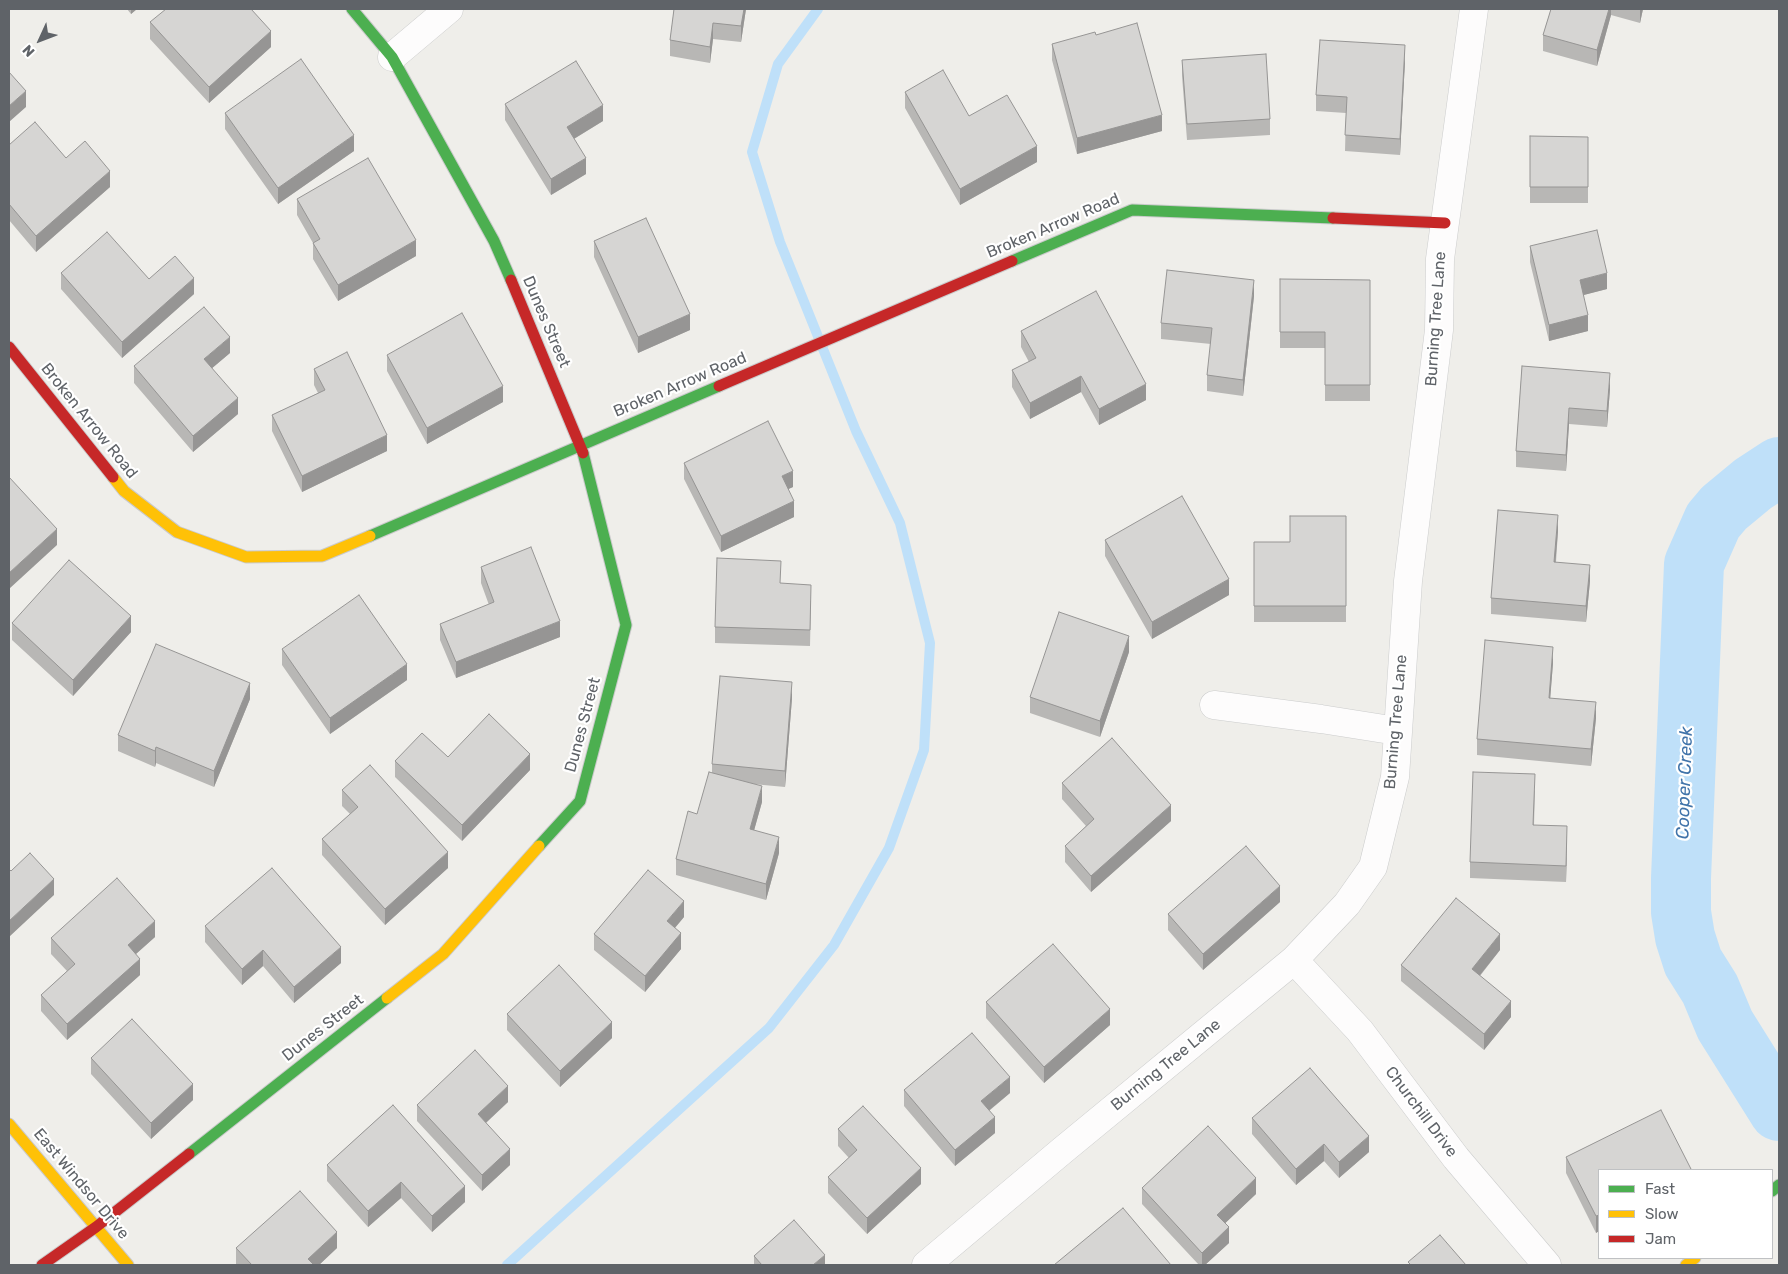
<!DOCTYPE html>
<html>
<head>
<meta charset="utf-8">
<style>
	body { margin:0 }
	#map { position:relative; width:1788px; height:1274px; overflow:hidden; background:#efeeea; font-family:Rubik,sans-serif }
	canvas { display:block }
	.frame { position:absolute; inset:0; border:10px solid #5f6368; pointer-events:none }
	.legend { position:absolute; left:1598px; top:1169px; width:175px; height:90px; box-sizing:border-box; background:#fff; border:1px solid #bfc1c3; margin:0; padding:6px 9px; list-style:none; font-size:15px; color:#5f6368 }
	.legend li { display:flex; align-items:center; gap:10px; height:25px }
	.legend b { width:25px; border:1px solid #bfc1c3 }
	.north { position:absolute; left:15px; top:15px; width:50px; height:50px; -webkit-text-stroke:4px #fff; paint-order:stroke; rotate:227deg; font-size:14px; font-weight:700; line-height:20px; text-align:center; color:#5f6368 }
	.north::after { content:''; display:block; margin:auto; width:18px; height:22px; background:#5f6368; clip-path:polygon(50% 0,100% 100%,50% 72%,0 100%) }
</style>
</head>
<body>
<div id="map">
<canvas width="1788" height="1274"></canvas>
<div class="frame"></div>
<ul class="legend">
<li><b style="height:6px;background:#4caf50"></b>Fast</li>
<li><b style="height:6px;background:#ffc107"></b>Slow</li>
<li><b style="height:6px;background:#c62828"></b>Jam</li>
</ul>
<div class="north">N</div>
</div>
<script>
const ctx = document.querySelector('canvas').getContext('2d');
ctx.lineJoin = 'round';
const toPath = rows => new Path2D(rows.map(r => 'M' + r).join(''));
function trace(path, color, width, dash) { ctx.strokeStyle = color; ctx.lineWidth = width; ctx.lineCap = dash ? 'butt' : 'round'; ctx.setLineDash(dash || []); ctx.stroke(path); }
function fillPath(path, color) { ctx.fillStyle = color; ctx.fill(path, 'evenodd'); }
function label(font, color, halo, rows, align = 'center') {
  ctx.font = font + ' Rubik,sans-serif'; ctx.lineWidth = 4.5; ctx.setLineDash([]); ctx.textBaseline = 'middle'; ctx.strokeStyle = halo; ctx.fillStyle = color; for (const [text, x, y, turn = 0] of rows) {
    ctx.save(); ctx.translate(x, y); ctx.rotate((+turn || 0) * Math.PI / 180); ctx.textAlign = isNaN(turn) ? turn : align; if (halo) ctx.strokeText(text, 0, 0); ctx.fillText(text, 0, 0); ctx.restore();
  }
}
trace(toPath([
	[507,1265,769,1028,834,945,889,848,924,750,930,643,900,523,856,431,780,242,752,152,778,64,818,9]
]), '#bfe0f9', 10);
trace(toPath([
	[1779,467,1753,484,1724,508,1713,521,1694,564,1681,878,1681,912,1685,937,1693,962,1710,989,1725,1025,1779,1111]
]), '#bfe0f9', 60);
const street = toPath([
	[392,57,449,9],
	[1214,705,1321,719,1397,731],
	[1294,960,1360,1031,1456,1158,1547,1265],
	[926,1265,1063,1150,1294,960,1347,904,1373,867,1395,777,1408,581,1439,330,1440,259,1474,9]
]);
const fast = toPath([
	[352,9,392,57,494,241,511,280],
	[1012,261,1132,210,1333,218],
	[370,536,719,386],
	[539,846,580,801,626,625,583,453],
	[189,1154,387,998],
	[1772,1191,1779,1185]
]);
const slow = toPath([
	[113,477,124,491,177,532,246,557,322,556,370,536],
	[387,998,443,954,539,846],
	[9,1124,128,1265],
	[1686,1265,1695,1258]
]);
const jam = toPath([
	[1333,218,1445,223],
	[511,280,583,453],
	[9,347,113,477],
	[719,386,1012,261],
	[42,1265,96,1227,189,1154]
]);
trace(street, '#cbcccc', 29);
trace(fast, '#cacacb', 13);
trace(slow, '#cacacb', 13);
trace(jam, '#cacacb', 13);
trace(street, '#fdfcfc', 28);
trace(fast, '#4caf50', 11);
trace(slow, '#ffc107', 11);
trace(jam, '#c62828', 11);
fillPath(toPath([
	[127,9,137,9,131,14],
	[674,9,746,9,741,42,713,39,710,63,670,56,670,40],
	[1551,9,1643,9,1640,23,1611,15,1597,66,1543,51,1543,35],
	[150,22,271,47,209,103,150,39],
	[1096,35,1162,131,1077,154,1052,60,1052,44],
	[1182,60,1270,119,1270,135,1187,140,1182,76],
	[1405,61,1400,155,1345,151,1346,113,1316,111,1316,95],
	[905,92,969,116,1037,162,960,205,905,108],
	[505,104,603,121,574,139,586,174,551,195,505,120],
	[225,113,354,151,278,204,225,129],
	[1530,136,1588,137,1588,203,1530,203],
	[9,145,66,158,110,187,36,252,9,220],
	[297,199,416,256,338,301,313,259,313,243,297,215],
	[594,241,690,330,638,353,594,257],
	[1530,246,1607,289,1583,295,1588,331,1549,341,1530,262],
	[61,273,149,279,194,294,122,358,61,289],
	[1280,279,1370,280,1370,401,1325,401,1325,348,1280,348],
	[1254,296,1243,396,1207,391,1207,375,1211,344,1161,339,1161,323],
	[1021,331,1146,400,1099,425,1081,392,1030,419,1012,387,1012,370,1029,362,1021,347],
	[230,353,212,368,238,414,193,452,134,383,134,366],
	[387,355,503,402,427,444,387,371],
	[1522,366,1610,389,1607,427,1569,424,1566,471,1516,467,1516,451],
	[314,369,387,451,302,492,272,431,272,415,318,393,314,385],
	[684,463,793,487,788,489,794,517,721,552,684,479],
	[1346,516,1346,622,1254,622,1254,542,1290,542],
	[1558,531,1556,562,1590,581,1586,622,1491,614,1491,598],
	[1105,540,1229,595,1152,639,1105,556],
	[481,567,560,637,456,678,440,640,440,624,489,605,481,583],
	[780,583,811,601,810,646,715,643,715,627],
	[12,623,131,632,73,696,12,640],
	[282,649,407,680,330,734,282,665],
	[1129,652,1100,737,1030,713,1030,697],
	[1553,663,1550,698,1596,718,1591,766,1477,755,1477,739],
	[792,698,785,787,753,784,762,802,754,830,779,853,766,900,676,875,676,859,697,814,712,773,712,764],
	[250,699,214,787,156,763,155,767,118,751,118,735],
	[448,757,530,770,462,841,395,777,395,761],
	[1062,783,1171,821,1091,892,1065,862,1065,846,1086,826,1062,799],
	[342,790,448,868,385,925,322,855,322,839,350,814,342,806],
	[1535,790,1534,825,1567,843,1566,882,1470,878,1470,862],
	[1280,902,1203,970,1168,930,1168,914],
	[684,917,675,928,681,949,645,992,594,950,594,934],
	[205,926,341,963,294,1003,263,966,242,985,205,942],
	[155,937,136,954,140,975,67,1040,41,1011,41,995,67,971,51,954,51,938],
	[1500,950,1480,976,1511,1017,1484,1050,1401,981,1401,965],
	[986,1002,1110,1025,1044,1083,986,1018],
	[507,1014,612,1038,560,1087,507,1030],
	[91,1058,193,1100,151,1139,91,1074],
	[904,1090,1010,1093,989,1111,995,1133,955,1166,904,1106],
	[508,1102,486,1123,510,1165,482,1191,417,1121,417,1105],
	[393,1105,465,1202,432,1232,401,1198,368,1227,327,1181,327,1165],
	[1252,1118,1369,1152,1339,1178,1324,1161,1296,1185,1252,1134],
	[838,1129,921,1184,867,1234,828,1193,828,1177,849,1158,838,1146],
	[1566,1157,1691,1170,1599,1170,1599,1231,1596,1233,1566,1173],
	[1142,1188,1256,1194,1225,1223,1229,1243,1205,1265,1199,1265,1142,1204],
	[236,1248,337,1248,319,1265,238,1265,236,1264],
	[754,1256,825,1265,754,1265]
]), '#b8b7b5');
fillPath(toPath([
	[131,9,137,9,131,14],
	[744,9,746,9,741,42,741,26],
	[1609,9,1611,9,1611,15,1597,66,1597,50],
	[1640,9,1643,9,1640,23],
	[713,23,713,39,710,63,710,47],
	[271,31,271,47,209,103,209,87],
	[1405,45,1405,61,1400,155,1400,139],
	[26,91,26,107,9,122,9,106],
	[603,105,603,121,567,143,567,127],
	[1162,115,1162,131,1077,154,1077,138],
	[354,135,354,151,278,204,278,188],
	[1037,146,1037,162,960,205,960,189],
	[586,158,586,174,551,195,551,179],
	[110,171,110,187,36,252,36,236],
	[416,240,416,256,338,301,338,285],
	[1607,273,1607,289,1580,296,1580,280],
	[194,278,194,294,122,358,122,342],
	[1254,280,1254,296,1243,396,1243,380],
	[690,314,690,330,638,353,638,337],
	[1588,315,1588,331,1549,341,1549,325],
	[230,337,230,353,204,375,204,359],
	[1610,373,1610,389,1607,427,1607,411],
	[1081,376,1081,392,1030,419,1030,403],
	[1146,384,1146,400,1099,425,1099,409],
	[503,386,503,402,427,444,427,428],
	[238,398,238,414,193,452,193,436],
	[1569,408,1569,424,1566,471,1566,455],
	[387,435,387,451,302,492,302,476],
	[793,471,793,487,782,492,782,476],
	[794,501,794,517,721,552,721,536],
	[1558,515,1558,531,1554,578,1554,562],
	[57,529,57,545,9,589,9,573],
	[1590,565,1590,581,1586,622,1586,606],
	[1229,579,1229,595,1152,639,1152,622],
	[131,616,131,632,73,696,73,680],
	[560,621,560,637,456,678,456,662],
	[1129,636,1129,652,1100,737,1100,721],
	[1553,647,1553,663,1549,714,1549,698],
	[407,664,407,680,330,734,330,718],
	[792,682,792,698,785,787,785,771],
	[250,683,250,699,214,787,214,771],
	[1596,702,1596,718,1591,766,1591,749],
	[156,747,156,763,155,767,155,751],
	[530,754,530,770,462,841,462,825],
	[762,786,762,802,750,845,750,829],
	[1171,805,1171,821,1091,892,1091,876],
	[1567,826,1567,843,1566,882,1566,866],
	[779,837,779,853,766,900,766,884],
	[448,852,448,868,385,925,385,909],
	[54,879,54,895,9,937,9,921],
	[1280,886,1280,902,1203,970,1203,954],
	[684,901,684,917,667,937,667,921],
	[155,921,155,937,128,961,128,945],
	[681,933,681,949,645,992,645,976],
	[1500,934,1500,950,1472,985,1472,969],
	[341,947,341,963,294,1003,294,987],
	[263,950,263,966,242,985,242,969],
	[140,959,140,975,67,1040,67,1024],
	[1511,1001,1511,1017,1484,1050,1484,1034],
	[1110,1009,1110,1025,1044,1083,1044,1067],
	[612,1022,612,1038,560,1087,560,1071],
	[1010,1077,1010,1093,981,1117,981,1101],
	[193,1084,193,1100,151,1139,151,1123],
	[508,1086,508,1102,478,1130,478,1114],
	[995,1117,995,1133,955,1166,955,1150],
	[1369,1136,1369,1152,1339,1178,1339,1162],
	[1324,1144,1324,1161,1296,1185,1296,1169],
	[510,1149,510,1165,482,1191,482,1175],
	[921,1168,921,1184,867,1234,867,1218],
	[1256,1178,1256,1194,1217,1231,1217,1215],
	[401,1182,401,1198,368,1227,368,1211],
	[465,1186,465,1202,432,1232,432,1216],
	[1599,1215,1599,1231,1596,1233,1596,1216],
	[1229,1227,1229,1243,1205,1265,1202,1265,1202,1253],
	[337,1232,337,1248,319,1265,308,1265,308,1259],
	[825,1255,825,1265,813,1265]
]), '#969594');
const building = toPath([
	[166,9,251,9,271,31,209,87,150,22,166,9],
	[674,9,744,9,741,26,713,23,710,47,670,40,674,9],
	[1551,9,1609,9,1597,50,1543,35,1551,9],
	[1137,23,1162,115,1077,138,1052,44,1095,32,1096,35,1137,23],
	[1320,40,1405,45,1400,139,1345,135,1347,97,1316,95,1320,40],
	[1266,54,1270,119,1187,124,1182,60,1266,54],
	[301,59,354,135,278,188,225,113,301,59],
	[576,61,603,105,567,127,586,158,551,179,505,104,576,61],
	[943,70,969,116,1007,95,1037,146,960,189,905,92,943,70],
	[9,72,26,91,9,106,9,72],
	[35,122,66,158,85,141,110,171,36,236,9,204,9,145,35,122],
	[1530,136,1588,137,1588,187,1530,187,1530,136],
	[368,158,416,240,338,285,313,243,320,239,297,199,368,158],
	[646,218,690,314,638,337,594,241,646,218],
	[1597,230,1607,273,1580,280,1588,315,1549,325,1530,246,1597,230],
	[107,232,149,279,175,256,194,278,122,342,61,273,107,232],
	[1167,270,1254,280,1243,380,1207,375,1212,328,1161,323,1167,270],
	[1280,279,1370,280,1370,385,1325,385,1325,332,1280,332,1280,279],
	[1096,291,1146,384,1099,409,1081,376,1030,403,1012,370,1036,358,1021,331,1096,291],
	[204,307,230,337,204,359,238,398,193,436,134,366,204,307],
	[462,313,503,386,427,428,387,355,462,313],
	[347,352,387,435,302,476,272,415,325,390,314,369,347,352],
	[1522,366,1610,373,1607,411,1569,408,1566,455,1516,451,1522,366],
	[768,421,793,471,782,476,794,501,721,536,684,463,768,421],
	[9,477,57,529,9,573,9,477],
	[1182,496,1229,579,1152,622,1105,540,1182,496],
	[1498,510,1558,515,1554,562,1590,565,1586,606,1491,598,1498,510],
	[1290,516,1346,516,1346,606,1254,606,1254,542,1290,542,1290,516],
	[531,547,560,621,456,662,440,624,494,602,481,567,531,547],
	[717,558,781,561,780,583,811,585,810,630,715,627,717,558],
	[69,560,131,616,73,680,12,623,69,560],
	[359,595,407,664,330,718,282,649,359,595],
	[1059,612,1129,636,1100,721,1030,697,1059,612],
	[1485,640,1553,647,1549,698,1596,702,1591,749,1477,739,1485,640],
	[156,644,250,683,214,771,156,747,155,751,118,735,156,644],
	[720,676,792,682,785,771,712,764,720,676],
	[489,714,530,754,462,825,395,761,422,733,448,757,489,714],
	[1112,738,1171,805,1091,876,1065,846,1094,819,1062,783,1112,738],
	[370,765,448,852,385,909,322,839,358,807,342,790,370,765],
	[709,772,762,786,750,829,779,837,766,884,676,859,688,811,697,814,709,772],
	[1473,772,1535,774,1533,825,1567,826,1566,866,1470,862,1473,772],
	[1246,846,1280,886,1203,954,1168,914,1246,846],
	[30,853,54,879,9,921,9,869,11,871,30,853],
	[272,868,341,947,294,987,263,950,242,969,205,926,272,868],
	[648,870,684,901,667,921,681,933,645,976,594,934,648,870],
	[117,878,155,921,128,945,140,959,67,1024,41,995,75,964,51,938,117,878],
	[1456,898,1500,934,1472,969,1511,1001,1484,1034,1401,965,1456,898],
	[1053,944,1110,1009,1044,1067,986,1002,1053,944],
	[559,965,612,1022,560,1071,507,1014,559,965],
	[132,1019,193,1084,151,1123,91,1058,132,1019],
	[972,1033,1010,1077,981,1101,995,1117,955,1150,904,1090,972,1033],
	[475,1050,508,1086,478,1114,510,1149,482,1175,417,1105,475,1050],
	[1310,1068,1369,1136,1339,1162,1324,1144,1296,1169,1252,1118,1310,1068],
	[393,1105,465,1186,432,1216,401,1182,368,1211,327,1165,393,1105],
	[863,1106,921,1168,867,1218,828,1177,857,1150,838,1129,863,1106],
	[1661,1110,1691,1169,1688,1170,1599,1170,1599,1215,1596,1216,1566,1157,1661,1110],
	[1208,1126,1256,1178,1217,1215,1229,1227,1202,1253,1142,1188,1208,1126],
	[300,1191,337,1232,308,1259,314,1265,252,1265,236,1248,300,1191],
	[1123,1208,1171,1265,1054,1265,1123,1208],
	[794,1220,825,1255,813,1265,762,1265,754,1256,794,1220],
	[1440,1235,1466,1265,1411,1265,1408,1262,1440,1235]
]);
fillPath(building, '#d6d5d3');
trace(building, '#969594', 1);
label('16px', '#5f6368', '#fff', [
	["Broken Arrow Road",1053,226,-23],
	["Burning Tree Lane",1436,319,-86],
	["Dunes Street",546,322,67],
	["Broken Arrow Road",680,385,-23],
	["Broken Arrow Road",89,421,51],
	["Burning Tree Lane",1396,722,-85],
	["Dunes Street",583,725,-75],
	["Dunes Street",323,1028,-38],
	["Burning Tree Lane",1166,1065,-39],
	["Churchill Drive",1421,1112,53],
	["East Windsor Drive",81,1184,50]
]);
label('italic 18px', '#4174aa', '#fff', [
	["Cooper Creek",1685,783,-88]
]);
</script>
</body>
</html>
